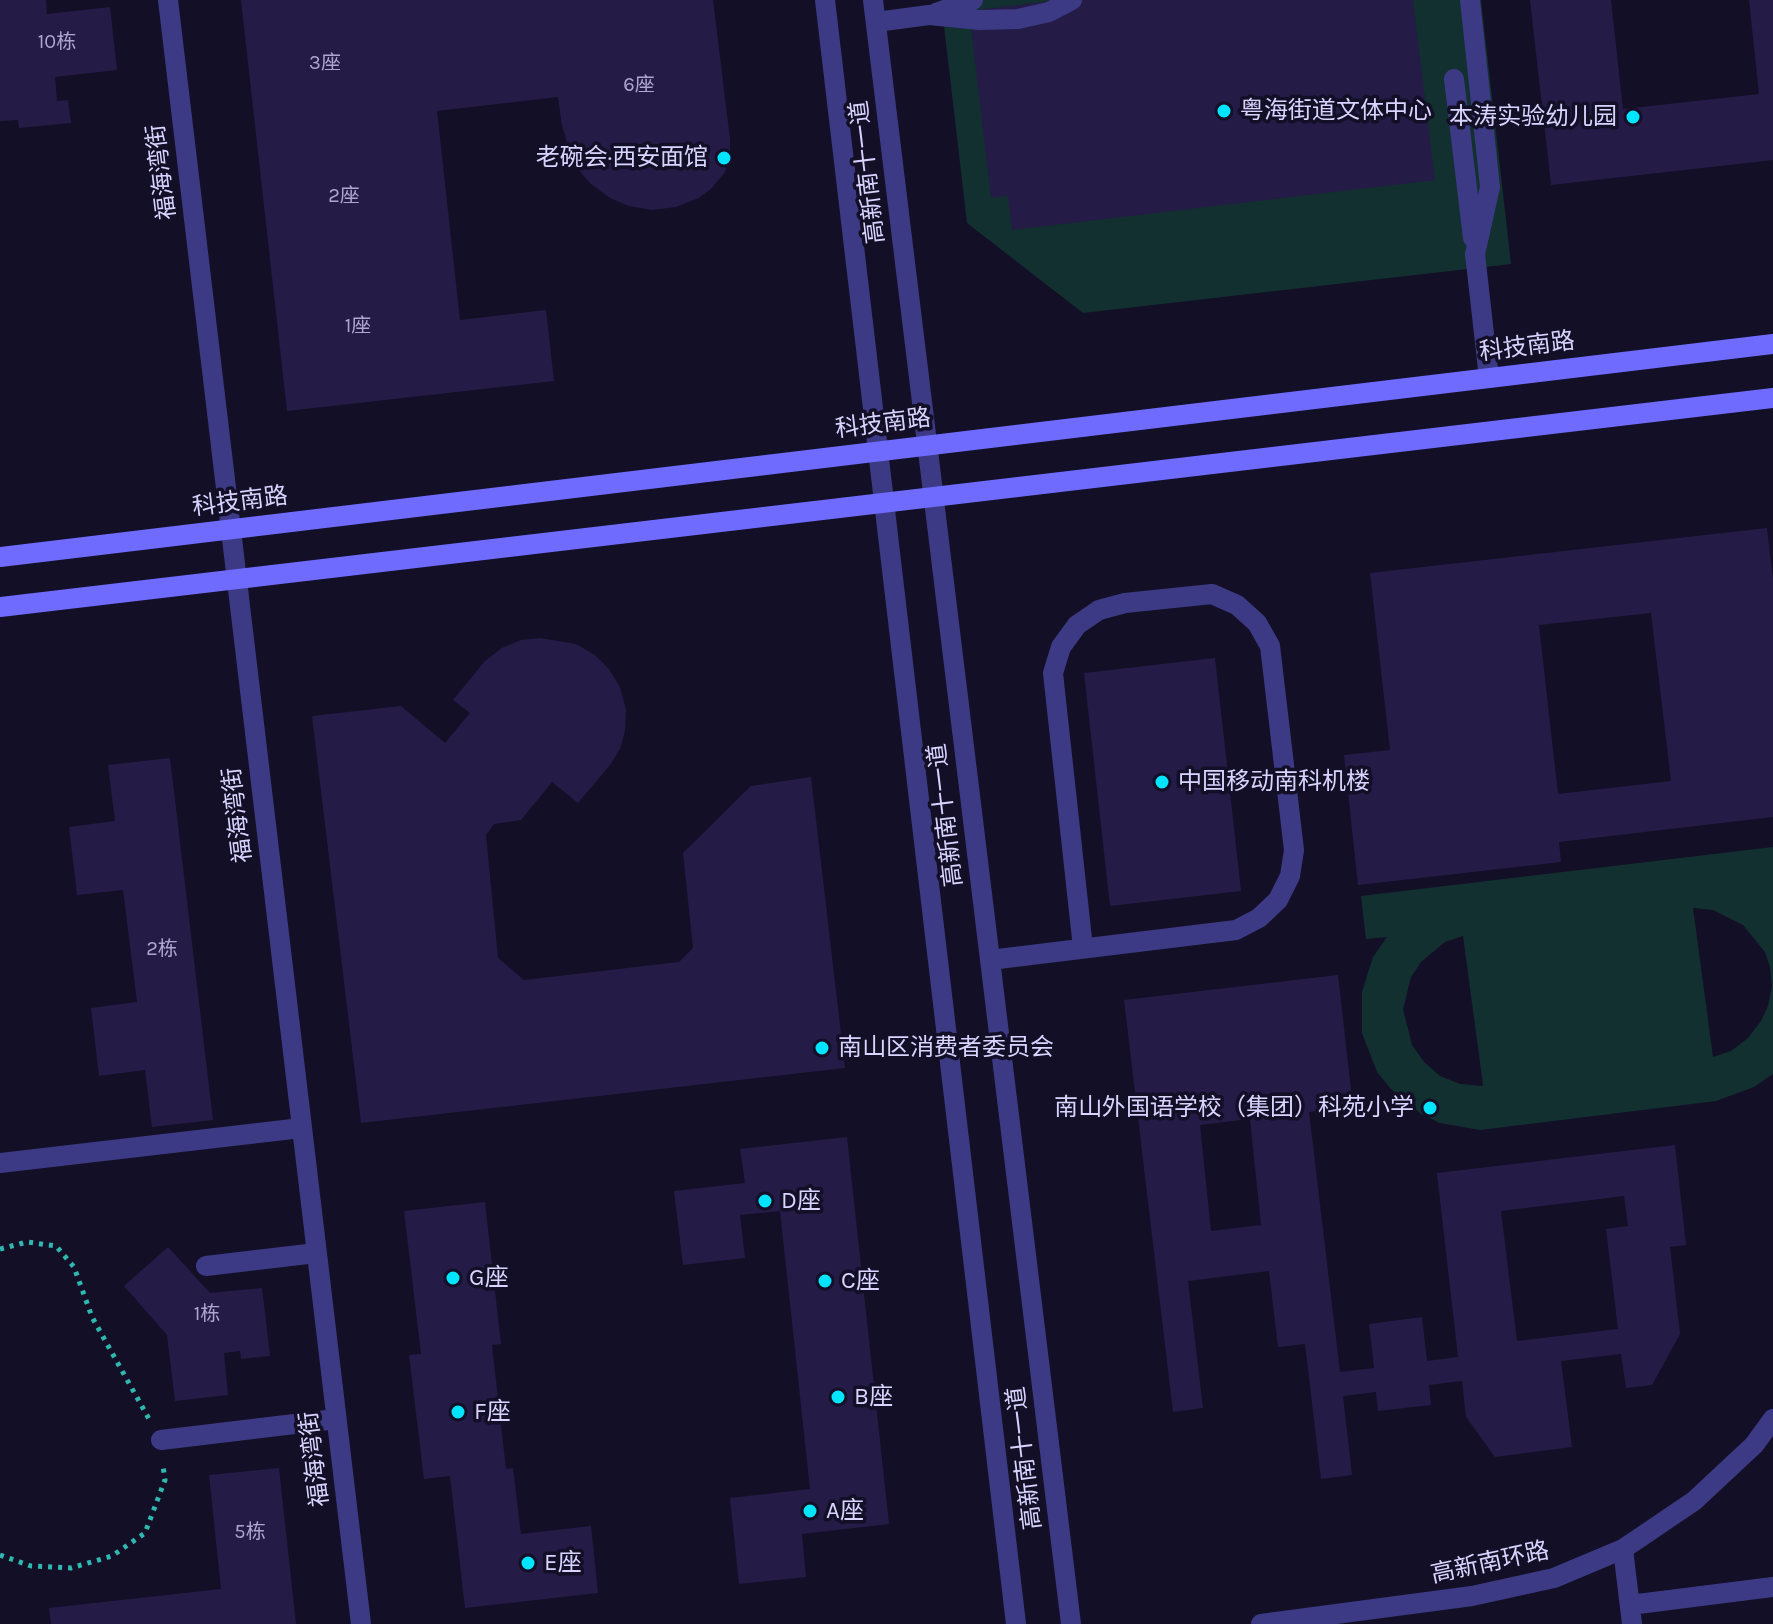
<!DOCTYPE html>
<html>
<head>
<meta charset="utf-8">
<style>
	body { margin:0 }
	canvas { display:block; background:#130f26 }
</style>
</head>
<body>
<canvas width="1773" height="1624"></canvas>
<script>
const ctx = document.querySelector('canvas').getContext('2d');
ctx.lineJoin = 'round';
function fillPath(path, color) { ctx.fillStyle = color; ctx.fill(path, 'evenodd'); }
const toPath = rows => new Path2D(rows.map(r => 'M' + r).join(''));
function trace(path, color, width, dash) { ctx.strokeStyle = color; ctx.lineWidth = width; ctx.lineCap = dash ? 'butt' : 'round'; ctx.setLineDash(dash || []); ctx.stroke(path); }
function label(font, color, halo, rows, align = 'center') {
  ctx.font = font + ' Karla,"Noto Sans SC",sans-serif'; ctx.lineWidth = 7; ctx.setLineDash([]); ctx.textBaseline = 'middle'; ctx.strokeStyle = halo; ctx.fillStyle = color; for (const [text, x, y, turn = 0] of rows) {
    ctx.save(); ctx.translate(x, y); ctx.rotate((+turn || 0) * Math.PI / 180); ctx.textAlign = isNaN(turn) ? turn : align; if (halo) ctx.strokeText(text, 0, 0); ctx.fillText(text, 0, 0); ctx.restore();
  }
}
fillPath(toPath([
	[941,0,1481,0,1511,264,1083,313,967,223],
	[1773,847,1773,1074,1754,1087,1716,1101,1480,1130,1440,1123,1421,1114,1390,1088,1377,1072,1362,1033,1362,992,1373,957,1387,937,1366,939,1361,896],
	[1693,908,1713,910,1743,925,1765,952,1770,967,1772,986,1768,1006,1761,1021,1748,1038,1731,1051,1713,1057],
	[1463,936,1483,1085,1482,1086,1460,1084,1440,1076,1424,1062,1412,1045,1403,1009,1411,977,1421,962,1445,942]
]), '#12302f');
fillPath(toPath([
	[0,0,46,0,47,14,110,7,117,70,55,77,57,101,68,100,71,123,19,128,18,120,0,121],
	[241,0,713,0,730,139,730,156,725,172,712,188,699,198,676,207,652,210,629,206,610,198,591,184,575,166,562,126,558,97,437,111,460,320,546,310,554,381,287,411],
	[1059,0,1413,0,1435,180,1012,230,1008,196,991,198,969,11],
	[1530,0,1611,0,1623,109,1759,94,1749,0,1773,0,1773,160,1551,185],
	[1767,528,1773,580,1773,817,1559,842,1561,862,1358,885,1344,755,1390,750,1370,573],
	[1651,613,1671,781,1558,794,1539,625],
	[540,638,576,644,595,655,609,669,620,687,626,710,625,731,620,749,610,765,578,803,552,782,521,820,494,824,486,835,498,958,524,980,679,962,693,948,683,853,751,786,811,777,845,1068,361,1123,312,716,401,706,445,743,470,713,453,700,485,661,502,648,521,640],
	[1215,658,1241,891,1110,906,1084,673],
	[170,758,213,1120,152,1127,145,1070,99,1076,91,1008,137,1002,123,890,77,895,69,827,115,821,108,765],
	[1338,975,1353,1107,1309,1112,1340,1372,1374,1368,1369,1324,1422,1317,1427,1361,1458,1357,1437,1173,1675,1145,1686,1245,1670,1247,1680,1334,1652,1385,1626,1388,1621,1354,1561,1361,1572,1447,1495,1457,1466,1417,1462,1381,1429,1385,1431,1405,1378,1411,1376,1392,1343,1396,1352,1475,1321,1479,1305,1344,1278,1347,1269,1271,1188,1281,1203,1408,1173,1412,1124,1000],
	[1250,1119,1261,1225,1211,1231,1200,1125],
	[1624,1196,1628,1226,1606,1229,1618,1329,1517,1341,1501,1211],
	[847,1137,889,1524,802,1534,806,1577,739,1584,730,1498,810,1489,780,1211,740,1215,745,1258,683,1265,674,1191,745,1183,740,1149],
	[485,1202,501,1344,492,1345,506,1469,513,1468,521,1534,591,1526,598,1593,465,1608,450,1476,424,1479,409,1355,421,1354,404,1211],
	[168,1247,210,1293,262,1288,270,1356,241,1359,240,1351,224,1353,228,1395,175,1401,167,1335,124,1286],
	[279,1468,296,1624,51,1624,49,1608,221,1589,209,1475]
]), '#241b47');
trace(toPath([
	[0,1249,27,1242,56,1246,74,1267,92,1317,149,1419],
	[0,1555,31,1566,71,1568,112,1556,145,1533,165,1480,163,1466]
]), '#2fb8b0', 5, [4, 6]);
trace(toPath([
	[1470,0,1490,187,1475,254,1489,378],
	[936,13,973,0],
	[876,22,929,15,980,20,1018,19,1049,12,1072,0],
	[1454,79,1473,238],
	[990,960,1236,930,1259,918,1278,900,1290,876,1294,850,1270,646,1257,623,1237,605,1212,594,1125,603,1099,610,1077,625,1061,647,1053,673,1083,948],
	[0,1163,301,1128],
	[206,1266,316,1253],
	[161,1440,336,1419],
	[1623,1549,1632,1624],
	[1630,1605,1773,1587]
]), '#3d3a85', 20);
trace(toPath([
	[168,0,361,1624]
]), '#3d3a85', 20);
trace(toPath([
	[825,0,1016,1624],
	[873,0,1071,1624],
	[1261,1624,1472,1596,1554,1578,1623,1549,1694,1501,1754,1445,1773,1419]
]), '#3d3a85', 20);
trace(toPath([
	[0,557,1773,344],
	[0,607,1773,398]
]), '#6f6bff', 20);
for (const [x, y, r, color] of [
	[1224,111,8,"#00e5ff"],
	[1633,117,8,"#00e5ff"],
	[724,158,8,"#00e5ff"],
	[1162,782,8,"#00e5ff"],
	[822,1048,8,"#00e5ff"],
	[1430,1108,8,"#00e5ff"],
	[765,1201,8,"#00e5ff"],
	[453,1278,8,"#00e5ff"],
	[825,1281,8,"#00e5ff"],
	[838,1397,8,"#00e5ff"],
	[458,1412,8,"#00e5ff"],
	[810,1511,8,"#00e5ff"],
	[528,1563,8,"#00e5ff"]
]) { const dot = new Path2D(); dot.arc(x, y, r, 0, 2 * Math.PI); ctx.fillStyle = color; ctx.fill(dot); trace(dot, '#130f26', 3); }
label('20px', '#aca6d1', null, [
	["10栋",57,42],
	["3座",325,63],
	["6座",639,85],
	["2座",344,196],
	["1座",358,326],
	["2栋",162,949],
	["1栋",207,1314],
	["5栋",250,1532]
]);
label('24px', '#d9d4ff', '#130f26', [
	["粤海街道文体中心",1240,111],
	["本涛实验幼儿园",1617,117,"right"],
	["老碗会·西安面馆",708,158,"right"],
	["中国移动南科机楼",1178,782],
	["南山区消费者委员会",838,1048],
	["南山外国语学校（集团）科苑小学",1414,1108,"right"],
	["D座",781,1201],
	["G座",469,1278],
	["C座",841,1281],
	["B座",854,1397],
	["F座",474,1412],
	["A座",826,1511],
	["E座",544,1563]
], 'left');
label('24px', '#d9d4ff', '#130f26', [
	["福海湾街",162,172,-97],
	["高新南十一道",868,172,-97],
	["科技南路",1527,347,-7],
	["科技南路",883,424,-7],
	["科技南路",240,502,-7],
	["福海湾街",238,815,-97],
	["高新南十一道",946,815,-97],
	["高新南十一道",1025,1458,-97],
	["福海湾街",315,1459,-97],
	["高新南环路",1490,1563,-12]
]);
</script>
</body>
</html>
